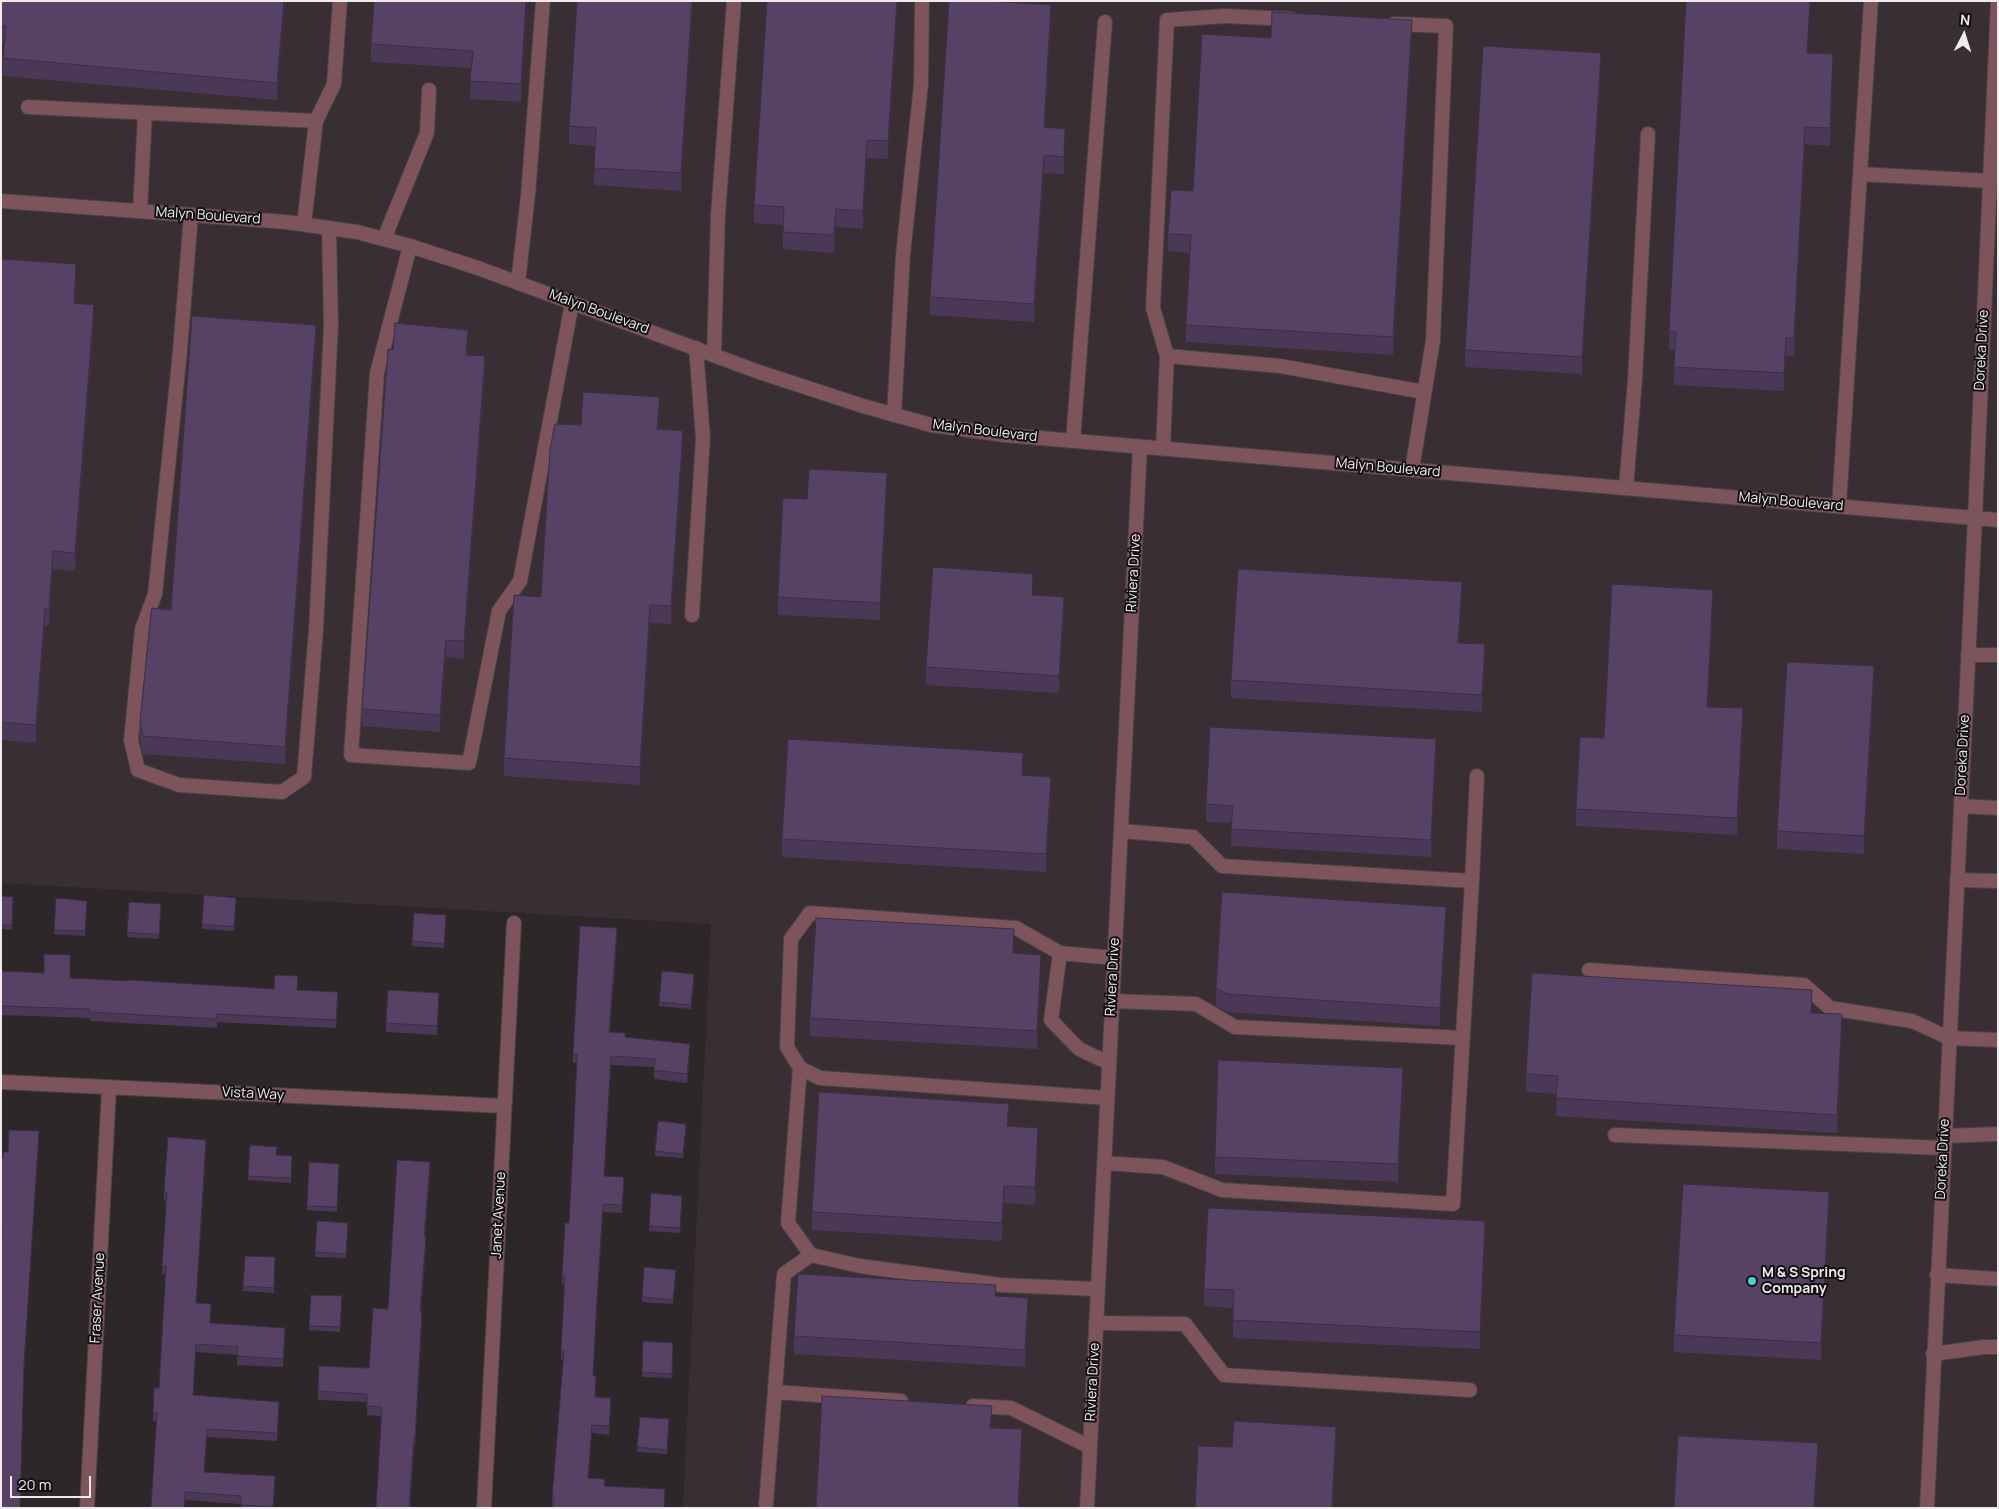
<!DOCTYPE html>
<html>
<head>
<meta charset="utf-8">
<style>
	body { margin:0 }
	#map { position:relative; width:1999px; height:1509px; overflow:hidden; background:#2d272a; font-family:Manrope,sans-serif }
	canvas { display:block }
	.frame { position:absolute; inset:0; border:2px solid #efebed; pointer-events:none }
	.north { position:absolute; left:1939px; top:10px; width:50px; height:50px; -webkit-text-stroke:4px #131012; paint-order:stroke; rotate:5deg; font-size:14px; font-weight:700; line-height:20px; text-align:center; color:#efebed }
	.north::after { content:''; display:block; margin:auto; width:18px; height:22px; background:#efebed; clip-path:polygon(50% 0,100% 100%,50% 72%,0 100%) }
	.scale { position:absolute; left:10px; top:1476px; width:81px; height:22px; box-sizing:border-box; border:2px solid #efebed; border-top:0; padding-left:6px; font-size:15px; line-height:18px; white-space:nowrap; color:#efebed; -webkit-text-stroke:4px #131012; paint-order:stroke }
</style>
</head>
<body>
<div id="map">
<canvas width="1999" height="1509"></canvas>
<div class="frame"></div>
<div class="north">N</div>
<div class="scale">20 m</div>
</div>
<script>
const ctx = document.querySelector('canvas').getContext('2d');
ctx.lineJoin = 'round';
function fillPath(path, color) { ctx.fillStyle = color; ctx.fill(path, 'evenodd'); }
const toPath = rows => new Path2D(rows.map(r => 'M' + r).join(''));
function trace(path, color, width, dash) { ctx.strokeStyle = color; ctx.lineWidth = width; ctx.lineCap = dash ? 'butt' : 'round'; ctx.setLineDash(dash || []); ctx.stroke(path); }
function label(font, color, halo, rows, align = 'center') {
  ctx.font = font + ' Manrope,sans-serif'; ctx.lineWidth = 4; ctx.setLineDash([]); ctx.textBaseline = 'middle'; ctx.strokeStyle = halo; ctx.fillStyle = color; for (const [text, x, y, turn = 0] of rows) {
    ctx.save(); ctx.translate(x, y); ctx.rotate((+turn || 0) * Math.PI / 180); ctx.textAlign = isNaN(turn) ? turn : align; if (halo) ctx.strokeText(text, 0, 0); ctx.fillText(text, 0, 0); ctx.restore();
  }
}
fillPath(toPath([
	[1,1,1998,1,1998,1508,683,1508,711,924,1,883]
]), '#3a2e35');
const service = toPath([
	[1394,24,1446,26,1433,340,1412,470],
	[28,107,316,121],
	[1860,174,1990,181],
	[140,211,145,114],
	[191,215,180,351,155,594,142,629,131,740,138,770,179,785,282,792,304,777,316,630,331,326,329,228],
	[304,224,316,121,334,84,340,1],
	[384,239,427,133,429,90],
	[410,246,377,373,351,755,469,763,499,611,520,581,572,303],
	[518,283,528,195,543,1],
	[714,355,718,215,734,1],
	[1167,356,1280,366,1424,392],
	[894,415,903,255,921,84,922,1],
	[1073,441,1105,22],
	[1163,448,1167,356,1153,308,1167,20,1225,16,1290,19],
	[1626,488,1635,379,1648,134],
	[1839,506,1871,1],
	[692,615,703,438,696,348],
	[1968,655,1998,655],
	[1961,806,1998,808],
	[1121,831,1193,837,1222,866,1472,881,1477,776],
	[1957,880,1998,881],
	[1060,953,1051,1020,1079,1049,1109,1063],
	[1589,970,1804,985,1830,1008,1912,1021,1949,1038,1998,1040],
	[1112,1001,1196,1004,1235,1027,1463,1038],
	[800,1068,788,1223,811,1255,860,1266,1001,1285,1097,1289],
	[1107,1098,820,1078,800,1068,787,1047,791,939,810,913,1016,928,1060,953,1114,958],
	[1615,1135,1944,1148],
	[1944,1136,1998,1134],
	[1104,1163,1163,1167,1222,1190,1453,1204,1472,881],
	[1937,1275,1998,1279],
	[1096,1323,1185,1324,1224,1375,1470,1390],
	[1933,1354,1984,1347,1998,1347],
	[775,1392,901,1401],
	[973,1406,1011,1408,1090,1447],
	[766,1504,784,1274,811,1255]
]);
const minor = toPath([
	[1,201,286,222,357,232,410,246,478,268,759,372,863,406,931,425,1005,435,1998,520],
	[1,1082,504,1106],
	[87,1508,109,1088],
	[484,1508,514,923],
	[1087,1508,1140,447],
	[1927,1508,1975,518,1998,1]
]);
trace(service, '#484245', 16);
trace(minor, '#484245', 16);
trace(service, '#7d545b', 14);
trace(minor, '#7d545b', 14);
fillPath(toPath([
	[1,1,286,1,277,100,3,76,3,58,5,43,1,43],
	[374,1,528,1,521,102,470,99,471,68,371,62,371,44],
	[577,1,693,1,681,191,594,185,595,146,569,144,569,126],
	[767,1,898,1,888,159,867,158,863,229,836,227,834,253,783,249,783,225,754,223,754,205],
	[1051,23,1045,128,1065,147,1064,174,1044,173,1034,322,930,315,930,297],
	[1271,38,1412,38,1393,355,1186,342,1186,325,1190,253,1168,251,1168,234,1193,191],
	[1808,53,1833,72,1830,146,1805,144,1794,356,1786,356,1784,391,1674,385,1675,350,1669,349,1669,331],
	[1601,71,1582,374,1465,367,1465,350],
	[1,259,76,282,75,303,94,322,75,571,53,569,49,626,45,626,36,743,1,740],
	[316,343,285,764,143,754,140,739,140,722,171,610],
	[468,348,468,355,485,374,464,659,446,657,440,732,362,726,362,709,393,350],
	[660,414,659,429,683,449,671,624,650,623,640,785,504,776,504,758,581,425],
	[887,491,880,620,778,615,778,597],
	[1033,595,1064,614,1059,693,926,685,926,667],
	[1462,600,1459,643,1485,662,1482,712,1231,698,1231,680],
	[1713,607,1708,707,1743,726,1737,835,1576,826,1576,809,1604,738],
	[1874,684,1864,854,1777,849,1777,831],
	[1436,757,1431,857,1231,846,1232,823,1206,822,1206,804],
	[1023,776,1051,795,1046,872,782,857,782,839],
	[1,896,13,901,12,930,1,929],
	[236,902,234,931,202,929,202,924],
	[161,904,159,939,127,937,127,932],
	[87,905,85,936,54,934,54,930],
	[446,915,444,948,412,946,412,941],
	[1446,925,1440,1026,1227,1012,1216,1006,1216,988],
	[617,937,610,1032,625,1037,690,1053,687,1083,654,1079,654,1067,611,1065,604,1176,624,1185,622,1213,603,1212,597,1308,593,1376,596,1385,595,1397,611,1407,609,1435,592,1433,553,1507,552,1507,552,1498,563,1360,561,1359,564,1285,562,1285,562,1276,569,1223,577,1063,573,1063,573,1054],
	[1014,947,1014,953,1041,972,1037,1049,810,1036,810,1018],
	[1,971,70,978,298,990,338,1001,336,1028,217,1022,217,1028,90,1021,90,1018,1,1015],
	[694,978,691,1009,659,1006,659,1002],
	[439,1003,437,1035,386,1032,386,1023],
	[1812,1013,1842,1032,1837,1133,1556,1116,1557,1094,1526,1092,1526,1074],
	[1403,1086,1398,1182,1215,1174,1215,1157],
	[1008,1126,1038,1146,1035,1205,1004,1203,1002,1241,812,1230,812,1212],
	[686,1128,683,1158,655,1156,655,1151],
	[206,1148,196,1303,211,1313,210,1323,285,1336,283,1367,237,1365,237,1355,196,1352,193,1395,279,1410,277,1441,207,1437,204,1472,275,1484,273,1508,241,1508,241,1504,185,1500,156,1421,153,1421,153,1413,159,1388,166,1274,162,1274,166,1201,164,1200,164,1192],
	[276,1155,292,1156,291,1183,248,1180,248,1176],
	[309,1162,339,1164,337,1212,307,1210],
	[430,1171,425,1236,426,1245,421,1311,422,1320,415,1447,414,1447,410,1508,376,1508,381,1416,367,1415,367,1402,318,1400,318,1391,369,1368],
	[651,1193,682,1200,680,1233,649,1231],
	[1829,1210,1821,1360,1674,1352,1674,1335],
	[317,1221,348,1223,346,1258,315,1257],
	[1485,1238,1480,1349,1233,1338,1233,1308,1204,1306,1204,1289],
	[275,1257,274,1293,243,1291,243,1286],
	[676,1270,673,1304,642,1302,642,1297],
	[311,1295,342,1296,340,1332,309,1330],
	[1028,1316,1025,1367,794,1354,794,1336],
	[643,1341,673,1343,672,1378,642,1377],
	[669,1424,667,1454,637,1452,637,1447]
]), '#4b3857');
fillPath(toPath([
	[284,1,286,1,277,100,277,83],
	[526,1,528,1,521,102,521,84],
	[692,1,693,1,681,191,681,173],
	[897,1,898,1,888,159,888,141],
	[1810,1,1811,1,1807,71,1807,53],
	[1051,5,1051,23,1044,145,1044,127],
	[1412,20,1412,38,1393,355,1393,337],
	[1601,53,1601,71,1582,374,1582,357],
	[1833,54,1833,72,1830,146,1830,128],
	[1805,127,1805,144,1794,356,1794,338],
	[1065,129,1065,147,1064,174,1064,157],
	[867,140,867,158,863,229,863,211],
	[1044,155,1044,173,1034,322,1034,304],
	[836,209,836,227,834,253,834,235],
	[76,264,76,282,74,321,74,303],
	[94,305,94,322,75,571,75,553],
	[316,325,316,343,285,764,285,747],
	[468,330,468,348,466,373,466,355],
	[1786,338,1786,356,1784,391,1784,373],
	[485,356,485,374,464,659,464,641],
	[660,397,660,414,657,447,657,429],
	[683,431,683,449,671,624,671,606],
	[887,473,887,491,880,620,880,603],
	[53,551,53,569,49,626,49,609],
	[1033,574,1033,591,1032,612,1032,595],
	[1462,582,1462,600,1458,661,1458,643],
	[1713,590,1713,607,1707,724,1707,707],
	[1064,597,1064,614,1059,693,1059,676],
	[650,605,650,623,640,785,640,767],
	[45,608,45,626,36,743,36,725],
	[446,640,446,657,440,732,440,715],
	[1485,644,1485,662,1482,712,1482,695],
	[1874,666,1874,684,1864,854,1864,836],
	[1743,708,1743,726,1737,835,1737,818],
	[1436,739,1436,757,1431,857,1431,840],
	[1051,777,1051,795,1046,872,1046,854],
	[1446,907,1446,925,1440,1026,1440,1008],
	[617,928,617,937,609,1041,609,1032],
	[1014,929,1014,947,1013,971,1013,953],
	[1041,955,1041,972,1037,1049,1037,1031],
	[1842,1014,1842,1032,1837,1133,1837,1115],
	[690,1044,690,1053,687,1083,687,1074],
	[611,1056,611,1065,604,1185,604,1176],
	[1403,1068,1403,1086,1398,1182,1398,1164],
	[1038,1128,1038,1146,1035,1205,1035,1187],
	[39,1131,39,1140,24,1372,24,1364],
	[206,1140,206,1148,196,1311,196,1303],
	[430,1162,430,1171,424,1245,424,1236],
	[1004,1186,1004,1203,1002,1241,1002,1223],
	[1829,1192,1829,1210,1821,1360,1821,1343],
	[603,1204,597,1308,593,1384,597,1299],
	[1485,1221,1485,1238,1480,1349,1480,1332],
	[426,1236,426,1245,420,1320,420,1311],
	[1028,1298,1028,1316,1025,1367,1025,1350],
	[422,1311,422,1320,415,1447,415,1438],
	[592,1425,592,1433,588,1487,588,1478],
	[1336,1427,1336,1444,1333,1508,1332,1508],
	[1022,1429,1022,1447,1019,1508,1018,1508],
	[414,1438,414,1447,409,1508],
	[1818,1443,1818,1461,1815,1508,1814,1508]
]), '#3d2e47');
const building = toPath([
	[1,1,284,1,277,83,3,58,6,26,1,25,1,1],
	[374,1,526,1,521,84,470,81,473,51,371,44,374,1],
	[577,1,692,1,681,173,594,168,596,128,569,126,577,1],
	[767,1,897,1,888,141,867,140,863,211,836,209,834,235,783,232,784,207,754,205,767,1],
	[949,1,987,1,1051,5,1044,127,1065,129,1064,157,1044,155,1034,304,930,297,949,1],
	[1686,1,1810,1,1807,53,1833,54,1830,128,1805,127,1794,338,1786,338,1784,373,1674,367,1676,332,1669,331,1686,1],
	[1272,12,1412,20,1393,337,1186,325,1191,235,1168,234,1171,190,1193,191,1202,34,1271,38,1272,12],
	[1483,46,1601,53,1582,357,1465,350,1483,46],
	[1,259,76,264,74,303,94,305,75,553,53,551,49,609,45,608,36,725,1,722,1,259],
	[192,316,316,325,285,747,143,736,140,722,151,613,152,608,171,610,192,316],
	[395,323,468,330,466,355,485,356,464,641,446,640,440,715,362,709,388,349,393,350,395,323],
	[583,392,660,397,657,429,683,431,671,606,650,605,640,767,504,758,514,595,541,597,550,449,555,424,581,425,583,392],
	[809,469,887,473,880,603,778,597,783,498,807,499,809,469],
	[933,567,1033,574,1032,595,1064,597,1059,676,926,667,933,567],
	[1238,569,1462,582,1458,643,1485,644,1482,695,1231,680,1238,569],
	[1612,584,1713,590,1707,707,1743,708,1737,818,1576,809,1580,737,1604,738,1612,584],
	[1787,662,1874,666,1864,836,1777,831,1787,662],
	[1210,727,1436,739,1431,840,1231,829,1233,806,1206,804,1210,727],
	[788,739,1023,753,1022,775,1051,777,1046,854,782,839,788,739],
	[1222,892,1446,907,1440,1008,1227,994,1216,988,1222,892],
	[204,895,236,898,234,927,202,924,204,895],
	[1,896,13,897,12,925,1,925,1,896],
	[56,898,87,901,85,931,54,930,56,898],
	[129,902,161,904,159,935,127,932,129,902],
	[414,913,446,915,444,944,412,941,414,913],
	[816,918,1014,929,1013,953,1041,955,1037,1031,810,1018,816,918],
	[580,926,617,928,609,1032,625,1033,625,1037,690,1044,687,1074,654,1070,655,1059,611,1056,604,1176,624,1177,622,1205,603,1204,597,1299,593,1376,596,1376,595,1397,611,1398,609,1426,592,1425,588,1478,605,1479,604,1486,665,1489,664,1508,553,1508,554,1498,552,1498,564,1351,561,1351,565,1276,562,1276,565,1223,569,1223,574,1127,577,1055,573,1054,580,926],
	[44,954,70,955,70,978,128,981,128,980,274,989,275,975,298,976,297,990,338,992,336,1020,217,1014,217,1019,90,1012,90,1009,1,1006,1,971,44,973,44,954],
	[662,971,694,974,691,1005,659,1002,662,971],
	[1532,973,1812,990,1811,1013,1842,1014,1837,1115,1556,1098,1558,1076,1526,1074,1532,973],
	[388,990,439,993,437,1026,386,1023,388,990],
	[1218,1060,1403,1068,1398,1164,1215,1157,1218,1060],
	[819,1092,1009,1104,1007,1126,1038,1128,1035,1187,1004,1186,1002,1223,812,1212,819,1092],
	[658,1121,686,1124,683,1154,655,1151,658,1121],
	[9,1130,39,1131,24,1364,20,1508,1,1508,1,1245,2,1229,1,1229,1,1158,3,1158,3,1152,8,1152,9,1130],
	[168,1137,206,1140,196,1303,211,1304,210,1323,285,1328,283,1359,237,1356,238,1347,196,1344,193,1395,279,1402,277,1433,207,1429,204,1472,275,1476,273,1507,241,1505,241,1496,185,1492,184,1508,151,1508,157,1413,153,1413,154,1388,159,1388,166,1266,162,1266,167,1192,164,1192,168,1137],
	[250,1145,277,1147,276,1155,292,1156,291,1178,248,1176,250,1145],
	[397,1160,430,1162,424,1236,426,1236,420,1311,422,1311,415,1438,414,1438,409,1508,376,1508,382,1407,367,1406,367,1394,318,1391,319,1366,369,1368,373,1308,388,1309,397,1160],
	[309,1162,339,1164,337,1207,307,1206,309,1162],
	[1683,1184,1829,1192,1821,1343,1674,1335,1683,1184],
	[651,1193,682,1196,680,1228,649,1226,651,1193],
	[1208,1208,1485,1221,1480,1332,1233,1320,1234,1290,1204,1289,1208,1208],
	[317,1221,348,1223,346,1254,315,1252,317,1221],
	[245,1256,275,1257,274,1288,243,1286,245,1256],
	[644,1267,676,1270,673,1300,642,1297,644,1267],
	[798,1274,996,1285,995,1296,1028,1298,1025,1350,794,1336,798,1274],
	[311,1295,342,1296,340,1327,309,1326,311,1295],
	[643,1341,673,1343,672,1374,642,1372,643,1341],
	[822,1396,992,1406,990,1428,1022,1429,1018,1508,816,1508,822,1396],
	[640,1417,669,1419,667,1450,637,1447,640,1417],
	[1234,1421,1336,1427,1332,1508,1195,1508,1198,1446,1232,1447,1234,1421],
	[1678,1436,1818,1443,1814,1508,1674,1508,1678,1436]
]);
fillPath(building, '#574165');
trace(building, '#3d2e47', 1);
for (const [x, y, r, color] of [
	[1752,1281,5,"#51ccd4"]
]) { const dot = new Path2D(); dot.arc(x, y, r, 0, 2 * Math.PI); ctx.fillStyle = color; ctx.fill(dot); trace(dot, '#131012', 2); }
label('14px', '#efebed', '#131012', [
	["Malyn Boulevard",208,216,4],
	["Malyn Boulevard",599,312,20],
	["Doreka Drive",1982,350,-87],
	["Malyn Boulevard",985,431,7],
	["Malyn Boulevard",1388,468,5],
	["Malyn Boulevard",1791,502,5],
	["Riviera Drive",1134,573,-87],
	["Doreka Drive",1963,755,-87],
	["Riviera Drive",1113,977,-87],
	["Vista Way",253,1094,3],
	["Doreka Drive",1943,1159,-87],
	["Janet Avenue",499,1215,-87],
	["Fraser Avenue",98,1298,-87],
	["Riviera Drive",1093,1382,-87]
]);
label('bold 14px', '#efebed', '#131012', [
	["M & S Spring",1762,1273],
	["Company",1762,1289]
], 'left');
</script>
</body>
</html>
